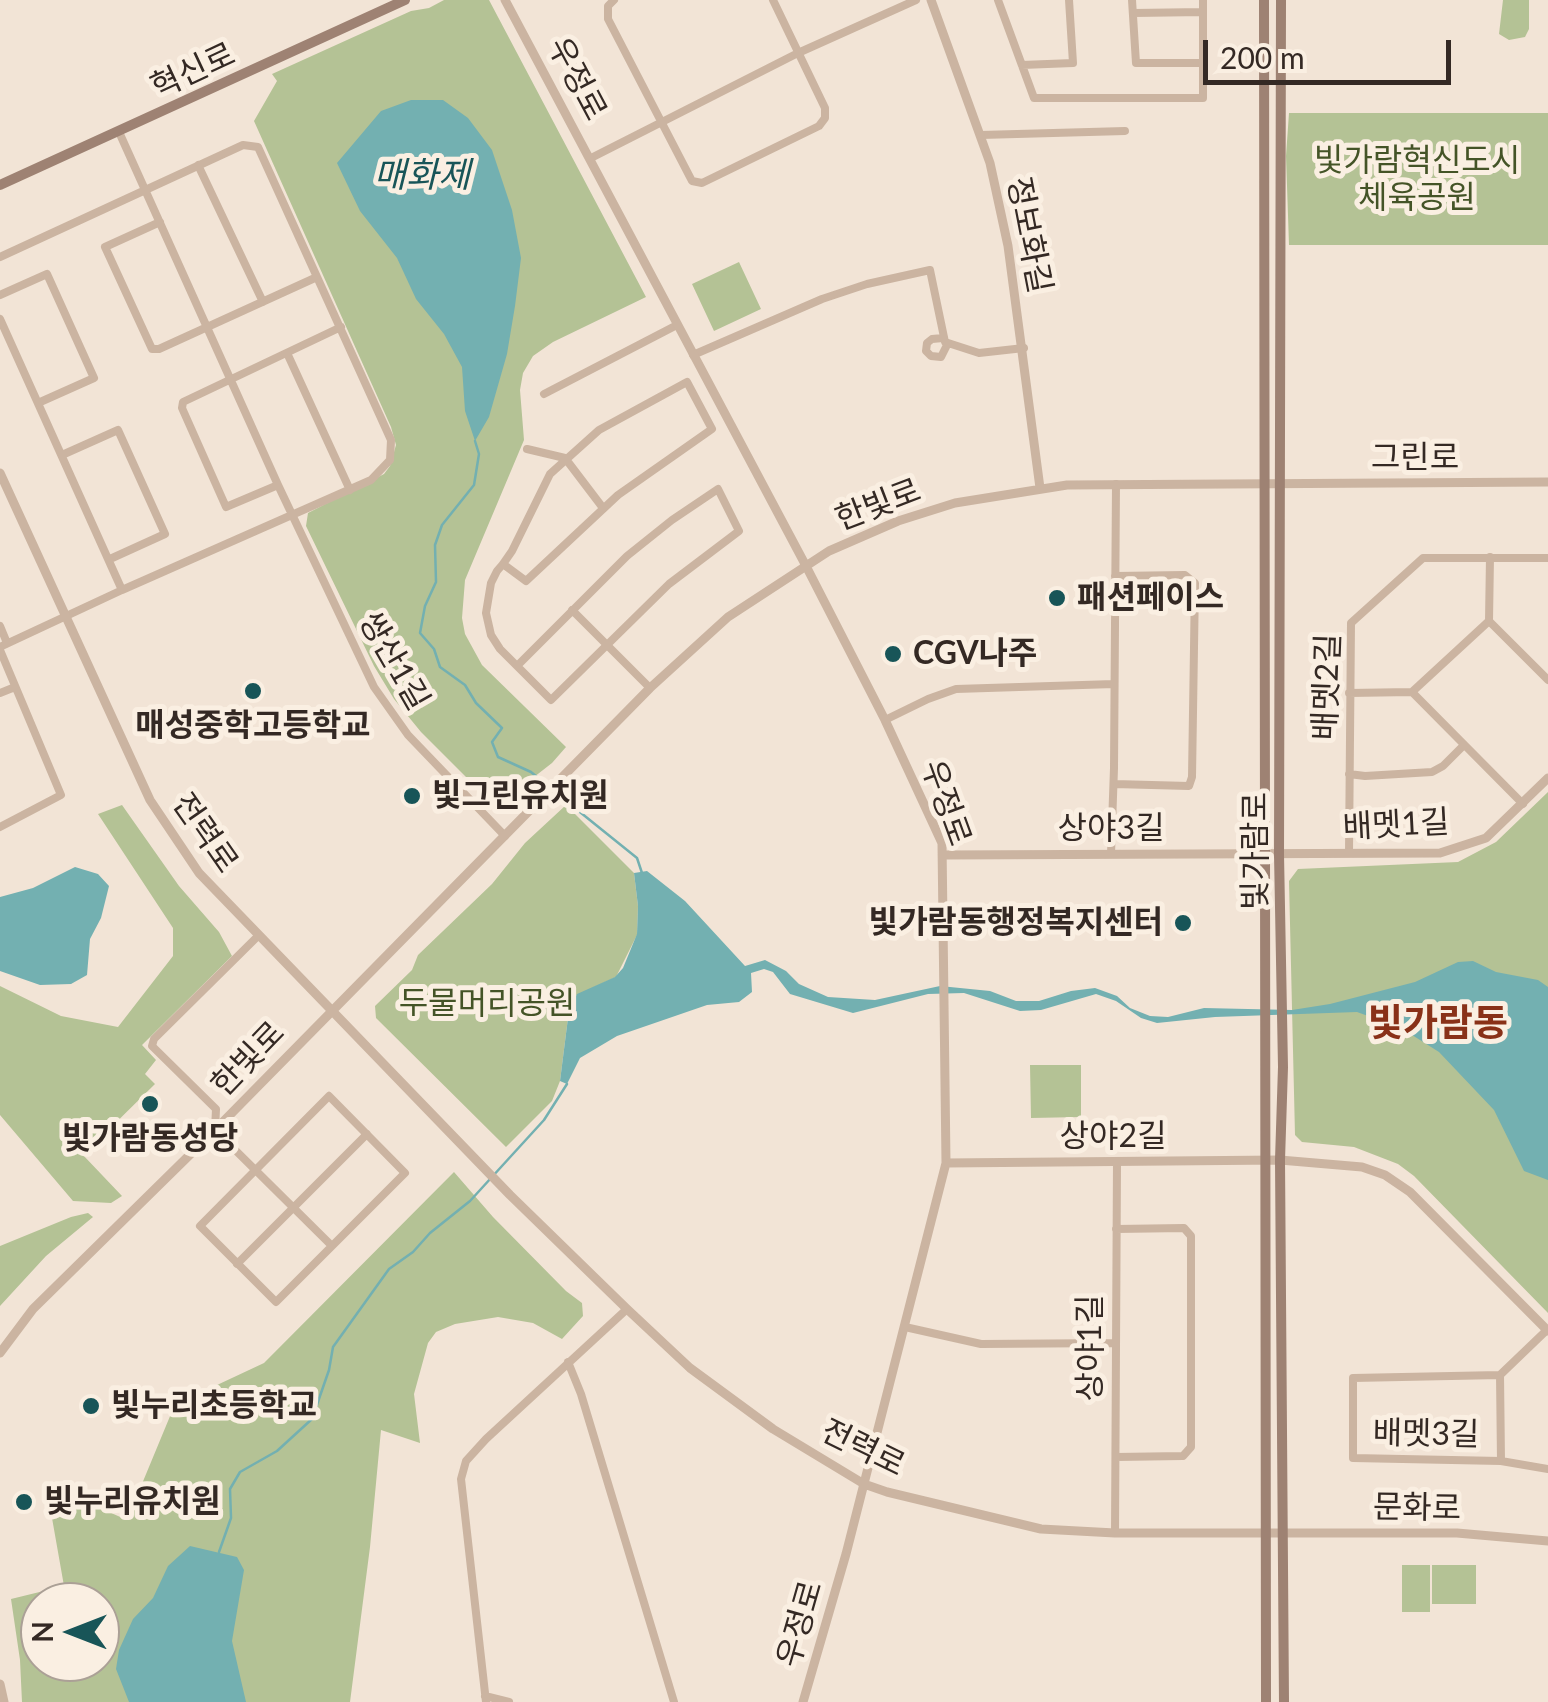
<!DOCTYPE html>
<html>
<head>
<meta charset="utf-8">
<style>
	body { margin:0 }
	#map { position:relative; width:1548px; height:1702px; overflow:hidden; background:#f2e4d6; font-family:Lato,sans-serif }
	canvas { display:block }
	.north { position:absolute; left:20px; top:1582px; width:100px; height:100px; box-sizing:border-box; background:#faefe2; border:2px solid #aba096; border-radius:50%; rotate:270deg; font-size:28px; font-weight:700; line-height:40px; text-align:center; color:#342924 }
	.north::after { content:''; display:block; margin:auto; width:35px; height:45px; background:#185558; clip-path:polygon(50% 0,100% 100%,50% 72%,0 100%) }
	.scale { position:absolute; left:1203px; top:40px; width:248px; height:45px; box-sizing:border-box; border:5px solid #342924; border-top:0; padding-left:12px; font-size:30px; line-height:35px; white-space:nowrap; color:#342924; -webkit-text-stroke:8px #faefe2; paint-order:stroke }
</style>
</head>
<body>
<div id="map">
<canvas width="1548" height="1702"></canvas>
<div class="north">N</div>
<div class="scale">200 m</div>
</div>
<script>
const ctx = document.querySelector('canvas').getContext('2d');
ctx.lineJoin = 'round';
function fillPath(path, color) { ctx.fillStyle = color; ctx.fill(path, 'evenodd'); }
const toPath = rows => new Path2D(rows.map(r => 'M' + r).join(''));
function trace(path, color, width, dash) { ctx.strokeStyle = color; ctx.lineWidth = width; ctx.lineCap = dash ? 'butt' : 'round'; ctx.setLineDash(dash || []); ctx.stroke(path); }
function label(font, color, halo, rows, align = 'center') {
  ctx.font = font + ' Lato,"Noto Sans KR",sans-serif'; ctx.lineWidth = 10; ctx.setLineDash([]); ctx.textBaseline = 'middle'; ctx.strokeStyle = halo; ctx.fillStyle = color; for (const [text, x, y, turn = 0] of rows) {
    ctx.save(); ctx.translate(x, y); ctx.rotate((+turn || 0) * Math.PI / 180); ctx.textAlign = isNaN(turn) ? turn : align; if (halo) ctx.strokeText(text, 0, 0); ctx.fillText(text, 0, 0); ctx.restore();
  }
}
fillPath(toPath([
	[444,0,489,0,646,297,553,342,533,356,523,373,520,390,524,440,465,580,462,618,465,634,482,665,566,747,552,763,502,802,489,800,421,732,394,699,374,666,306,526,308,513,384,474,390,466,396,445,391,427,254,121,277,81,272,74,411,11,429,8],
	[1503,0,1529,0,1529,29,1525,37,1509,40,1499,34],
	[1289,113,1548,113,1548,245,1289,245,1286,156],
	[739,262,761,309,714,331,692,284],
	[1548,792,1548,1313,1414,1176,1398,1164,1354,1147,1302,1142,1295,1135,1289,881,1298,869,1458,862,1496,842],
	[122,805,179,886,219,932,232,956,142,1045,156,1060,145,1074,155,1084,83,1155,122,1196,111,1203,73,1201,0,1115,0,986,61,1016,118,1027,173,956,173,928,98,814],
	[566,805,634,873,638,906,637,935,616,977,577,995,569,1010,560,1081,552,1101,506,1147,376,1018,375,1006,412,970,418,955,492,884,525,843],
	[1030,1065,1081,1065,1081,1117,1031,1118],
	[454,1172,493,1217,566,1291,582,1303,583,1316,562,1339,533,1323,498,1317,455,1324,436,1332,428,1343,414,1394,420,1443,381,1430,370,1547,350,1702,22,1702,20,1660,11,1599,64,1586,46,1484,127,1520,173,1409,185,1400,264,1363],
	[40,1602,100,1602,100,1662,40,1662],
	[88,1213,93,1217,46,1256,0,1306,0,1246,71,1217],
	[1402,1565,1430,1565,1430,1612,1402,1612],
	[1432,1565,1476,1565,1476,1604,1432,1604]
]), '#b4c295');
fillPath(toPath([
	[411,100,443,100,468,118,492,150,512,210,521,258,515,306,507,354,489,417,475,441,465,411,462,367,444,334,416,299,397,258,360,211,337,163,381,111],
	[75,867,98,874,109,886,101,918,90,939,87,975,71,984,40,985,0,971,0,897,33,888],
	[647,871,685,901,745,966,765,960,786,971,799,984,828,997,875,1000,940,986,990,991,1016,1001,1039,1001,1071,991,1095,988,1117,996,1130,1008,1150,1016,1168,1017,1204,1008,1292,1010,1330,1004,1415,982,1458,962,1473,961,1496,972,1538,980,1548,987,1548,1180,1524,1171,1494,1110,1439,1052,1401,1028,1357,1012,1215,1017,1157,1023,1141,1018,1116,1001,1096,994,1041,1010,1020,1011,964,993,928,994,853,1013,790,994,773,972,764,969,751,973,752,992,739,1002,707,1005,617,1036,580,1058,567,1084,560,1081,569,1010,577,994,615,977,623,968,637,934,638,906,634,873],
	[190,1546,237,1557,244,1570,232,1641,246,1702,129,1702,116,1669,119,1650,133,1619,153,1598,168,1566]
]), '#73b0b1');
trace(toPath([
	[475,441,479,454,474,485,442,525,435,545,436,582,425,606,420,633,434,649,440,667,465,685,476,703,502,728,492,742,498,757,531,772,549,787],
	[555,792,637,858,642,873],
	[219,1552,231,1518,230,1489,240,1472,277,1451,312,1419,329,1370,333,1347,389,1269,413,1252,430,1233,470,1201,544,1120,567,1084]
]), '#73b0b1', 2.5);
trace(toPath([
	[614,0,608,6,608,19,692,181,702,183,819,126,825,118,825,108,773,0],
	[998,0,1034,98,1203,98,1203,0],
	[1132,0,1136,63,1203,63],
	[1134,13,1203,12],
	[1022,65,1073,63,1069,0],
	[119,132,278,485,374,687,408,735,505,836],
	[981,135,1125,131],
	[591,158,798,53,916,0],
	[198,165,263,302],
	[160,222,105,247,152,349,159,349,317,277],
	[0,257,243,145,258,147,391,440,390,460,371,480,122,590,0,319],
	[0,295,47,274,94,378,38,403],
	[943,338,932,339,927,343,926,351,931,356,941,357,948,343],
	[287,353,350,490],
	[693,355,822,299,867,284,930,270,945,342,979,353,1024,348],
	[544,394,677,325],
	[527,449,565,458,603,508],
	[62,455,118,430,165,534,110,559],
	[278,485,226,507,182,408,183,402,341,327],
	[503,564,526,581,618,495,712,429,687,382,599,430,550,474,512,551,503,564,497,571,491,583,486,613,491,635,500,649,551,700,669,584,739,531,718,489,672,520,627,556,517,666],
	[572,610,650,688],
	[1489,621,1548,680],
	[0,626,7,643],
	[0,647,122,590],
	[0,650,61,795,0,827],
	[1412,692,1523,804],
	[0,693,15,687],
	[1349,693,1412,692,1489,621,1490,557],
	[885,720,928,699,956,689,1114,684],
	[1349,774,1365,776,1432,772,1443,766,1464,745],
	[1114,784,1189,786,1192,777,1195,583,1185,575,1115,576],
	[1349,853,1351,623,1423,558,1548,558],
	[1111,854,1114,768,1116,484],
	[258,936,154,1039,152,1046,216,1109,215,1130,332,1246],
	[329,1096,405,1173,276,1302,200,1226,329,1096],
	[1116,1229,1184,1228,1191,1236,1191,1447,1183,1456,1116,1457],
	[237,1264,367,1134],
	[905,1327,981,1344,1116,1343],
	[1547,1330,1500,1375,1353,1378,1353,1458,1501,1461,1548,1469],
	[568,1362,581,1394,674,1702],
	[1500,1375,1501,1461],
	[1115,1533,1117,1163],
	[485,1696,509,1702],
	[486,1702,461,1479,466,1461,486,1439,627,1309]
]), '#cbb4a1', 8);
trace(toPath([
	[505,0,806,566,885,720,942,843,946,1163,846,1554,803,1702],
	[931,0,990,163,1008,246,1040,488],
	[0,473,150,800,199,873,510,1195,627,1309,690,1368,773,1429,864,1484,887,1492,1041,1529,1115,1533,1457,1533,1548,1541],
	[944,855,1440,853,1486,838,1548,778],
	[946,1163,1280,1160,1362,1167,1385,1175,1410,1192,1548,1331],
	[0,1353,33,1309,215,1130,650,688,728,617,829,551,898,521,955,503,1067,485,1548,482],
	[0,1684,4,1702]
]), '#cbb4a1', 9);
trace(toPath([
	[1264,0,1266,1702],
	[1281,0,1279,854,1283,1067,1280,1160,1284,1702],
	[0,185,405,0]
]), '#9e8273', 10);
for (const [x, y, r, color] of [
	[1057,598,10,"#185558"],
	[893,654,10,"#185558"],
	[253,691,10,"#185558"],
	[412,796,10,"#185558"],
	[1183,923,10,"#185558"],
	[150,1104,10,"#185558"],
	[91,1406,10,"#185558"],
	[24,1502,10,"#185558"]
]) { const dot = new Path2D(); dot.arc(x, y, r, 0, 2 * Math.PI); ctx.fillStyle = color; ctx.fill(dot); trace(dot, '#faefe2', 4); }
label('32px', '#342924', '#faefe2', [
	["혁신로",193,71,-25],
	["우정로",577,79,62],
	["정보화길",1029,235,79],
	["그린로",1415,458],
	["한빛로",878,505,-21],
	["쌍산1길",394,661,60],
	["배멧2길",1327,687,-88],
	["우정로",946,803,70],
	["배멧1길",1396,825,-3],
	["상야3길",1111,829],
	["전력로",205,833,55],
	["빛가람로",1256,851,-90],
	["한빛로",248,1059,-46],
	["상야2길",1113,1137],
	["상야1길",1091,1348,-90],
	["배멧3길",1426,1434,1],
	["전력로",863,1448,26],
	["문화로",1417,1508,1],
	["우정로",800,1624,-74]
]);
label('32px', '#445427', '#faefe2', [
	["빛가람혁신도시",1417,161],
	["체육공원",1417,198],
	["두물머리공원",487,1004]
]);
label('bold 32px', '#342924', '#faefe2', [
	["패션페이스",1077,598],
	["CGV나주",913,654],
	["매성중학고등학교",253,726,"center"],
	["빛그린유치원",432,796],
	["빛가람동행정복지센터",1163,923,"right"],
	["빛가람동성당",150,1139,"center"],
	["빛누리초등학교",111,1406],
	["빛누리유치원",44,1502]
], 'left');
label('italic 35px', '#185558', '#faefe2', [
	["매화제",422,176]
]);
label('bold 38px', '#893118', '#faefe2', [
	["빛가람동",1438,1024]
]);
</script>
</body>
</html>
